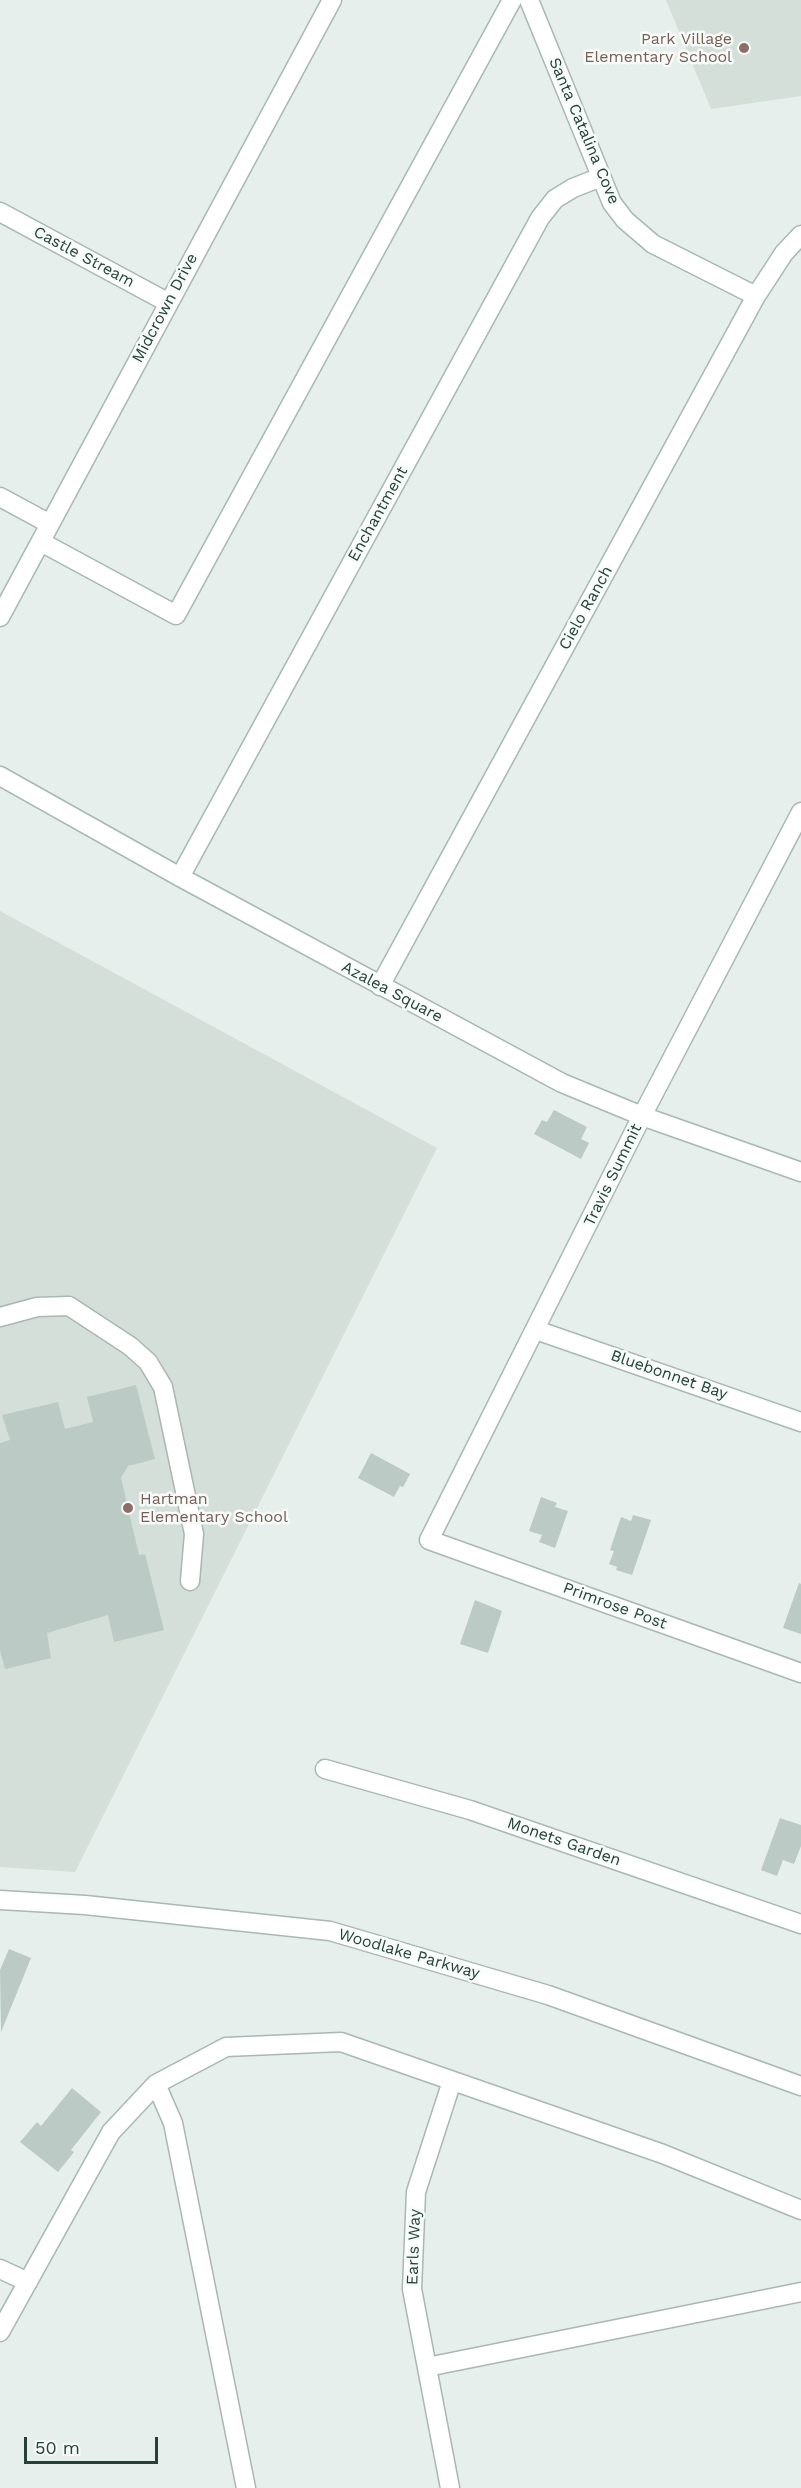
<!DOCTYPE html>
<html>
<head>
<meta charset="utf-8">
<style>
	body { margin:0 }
	#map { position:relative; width:801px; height:2488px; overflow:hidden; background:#e6efeb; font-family:"Work Sans",sans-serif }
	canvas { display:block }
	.scale { position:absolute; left:24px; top:2437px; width:134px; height:27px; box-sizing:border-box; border:3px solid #24423a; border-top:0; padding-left:8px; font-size:18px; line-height:21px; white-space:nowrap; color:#24423a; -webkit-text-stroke:4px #f7fbf9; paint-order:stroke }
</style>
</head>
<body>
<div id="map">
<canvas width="801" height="2488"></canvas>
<div class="scale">50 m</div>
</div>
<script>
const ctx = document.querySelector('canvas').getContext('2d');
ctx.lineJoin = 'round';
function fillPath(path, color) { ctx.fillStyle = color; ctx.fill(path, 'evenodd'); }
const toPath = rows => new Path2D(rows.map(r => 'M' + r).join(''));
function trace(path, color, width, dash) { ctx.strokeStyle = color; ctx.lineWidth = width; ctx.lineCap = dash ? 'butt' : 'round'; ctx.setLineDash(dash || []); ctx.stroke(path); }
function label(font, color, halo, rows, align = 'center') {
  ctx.font = font + ' "Work Sans",sans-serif'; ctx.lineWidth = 5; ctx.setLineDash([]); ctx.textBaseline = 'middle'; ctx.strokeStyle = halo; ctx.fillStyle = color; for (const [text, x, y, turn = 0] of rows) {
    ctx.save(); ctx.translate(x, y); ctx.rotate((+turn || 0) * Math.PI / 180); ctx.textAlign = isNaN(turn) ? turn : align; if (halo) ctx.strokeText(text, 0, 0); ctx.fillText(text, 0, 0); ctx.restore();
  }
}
fillPath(toPath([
	[666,0,801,0,801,96,711,109],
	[0,911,437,1148,75,1872,0,1867]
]), '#d4dfda');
fillPath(toPath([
	[554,1110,587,1127,581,1139,589,1143,581,1159,534,1134,542,1120,547,1122],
	[136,1385,155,1459,128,1466,121,1478,139,1555,145,1554,164,1630,114,1642,108,1615,47,1633,51,1658,5,1669,0,1650,0,1443,10,1440,2,1415,58,1402,65,1429,93,1422,87,1397],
	[371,1453,410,1474,403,1487,400,1486,394,1497,358,1478],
	[541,1497,557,1503,555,1507,568,1511,555,1548,539,1542,542,1535,529,1531],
	[633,1515,651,1520,632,1575,616,1570,617,1567,609,1564,614,1551,610,1550,621,1517,631,1521],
	[799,1583,801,1584,801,1634,783,1628],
	[475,1600,502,1611,488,1653,460,1644],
	[780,1818,801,1825,801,1846,794,1864,783,1860,777,1876,761,1870],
	[9,1949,31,1958,1,2032,0,1970],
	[72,2088,101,2112,71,2150,74,2152,58,2172,20,2142,37,2122,41,2126]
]), '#bbcac4');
const minor = toPath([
	[529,0,612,203,625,220,653,244,756,296],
	[0,212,167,302],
	[0,497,50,524],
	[41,542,176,615,512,0],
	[0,617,332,0],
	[0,776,180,877,562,1083,642,1116,801,1172],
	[801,812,642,1116,429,1540,801,1673],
	[180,877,540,218,555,199,573,188,601,177],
	[380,986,756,296,784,253,801,235],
	[0,1317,37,1307,69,1306,130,1346,148,1362,163,1387,194,1534,190,1581],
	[536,1330,801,1422],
	[325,1769,470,1810,801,1924],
	[0,1900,85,1905,330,1931,548,1995,801,2086],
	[156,2084,173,2123,246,2488],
	[0,2269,28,2282],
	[0,2332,111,2132,156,2084,226,2047,341,2042,663,2154,801,2210],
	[427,2367,801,2292],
	[450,2488,412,2289,416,2192,452,2081]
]);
trace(minor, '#a8b8b2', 21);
trace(minor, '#fff', 18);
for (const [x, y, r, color] of [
	[744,48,6,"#8d6e63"],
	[128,1508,6,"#8d6e63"]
]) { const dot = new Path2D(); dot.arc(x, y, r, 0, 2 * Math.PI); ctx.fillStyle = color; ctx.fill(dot); trace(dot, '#f7fbf9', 2); }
label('16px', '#785e54', '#f7fbf9', [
	["Park Village",732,39],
	["Elementary School",732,57],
	["Hartman",140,1499,"left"],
	["Elementary School",140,1517,"left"]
], 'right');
label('16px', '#24423a', '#f7fbf9', [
	["Santa Catalina Cove",584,131,67],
	["Castle Stream",84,257,28],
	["Midcrown Drive",165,308,-62],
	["Enchantment",378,514,-61],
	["Cielo Ranch",586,608,-61],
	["Azalea Square",392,992,28],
	["Travis Summit",613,1175,-64],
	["Bluebonnet Bay",669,1375,19],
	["Primrose Post",615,1606,20],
	["Monets Garden",564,1842,19],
	["Woodlake Parkway",409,1954,16],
	["Earls Way",414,2247,-88]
]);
</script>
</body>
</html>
